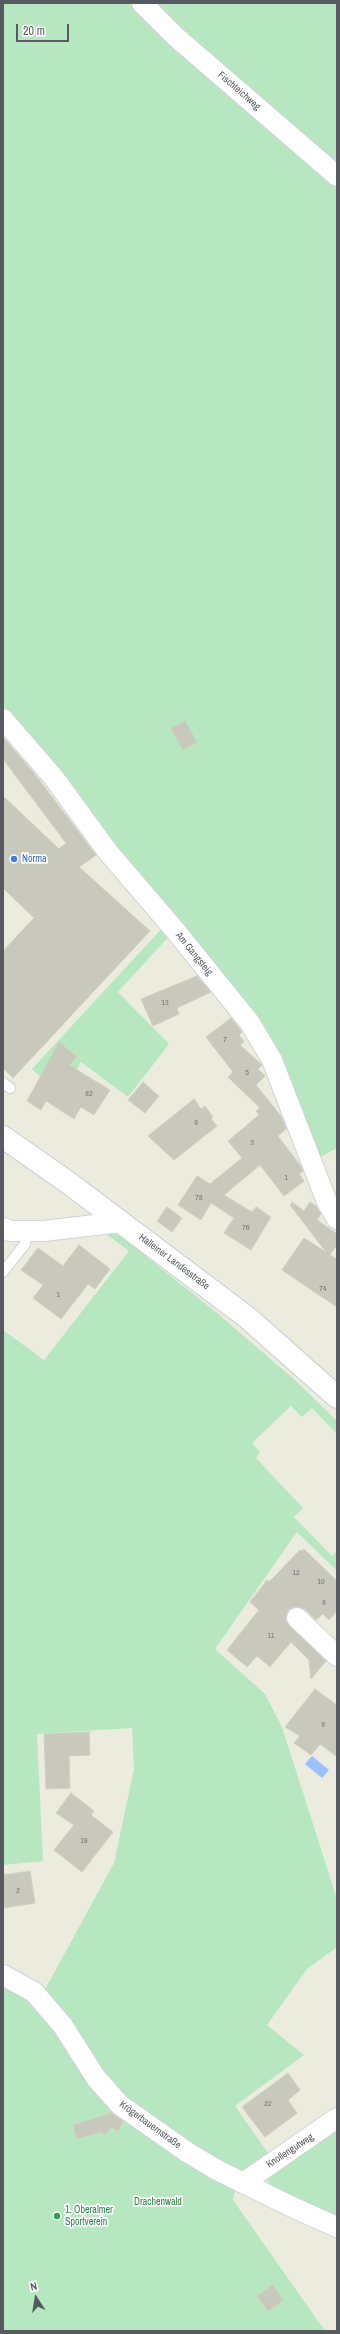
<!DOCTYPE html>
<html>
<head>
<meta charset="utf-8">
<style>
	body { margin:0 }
	#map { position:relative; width:340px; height:2334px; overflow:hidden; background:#ececde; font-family:"Archivo Narrow",sans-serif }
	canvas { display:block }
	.frame { position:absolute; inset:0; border:4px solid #575a61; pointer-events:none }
	.north { position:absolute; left:16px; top:2278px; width:40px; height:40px; -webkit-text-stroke:3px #fff; paint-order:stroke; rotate:348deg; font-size:11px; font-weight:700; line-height:16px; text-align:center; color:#575a61 }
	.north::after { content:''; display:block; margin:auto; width:14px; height:18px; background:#575a61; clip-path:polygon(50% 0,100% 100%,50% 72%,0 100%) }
	.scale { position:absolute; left:16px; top:24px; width:53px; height:18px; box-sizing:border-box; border:2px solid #575a61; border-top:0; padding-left:5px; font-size:12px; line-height:14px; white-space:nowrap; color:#575a61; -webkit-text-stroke:3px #fff; paint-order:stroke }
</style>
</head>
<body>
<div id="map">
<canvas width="340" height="2334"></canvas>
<div class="frame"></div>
<div class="north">N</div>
<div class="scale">20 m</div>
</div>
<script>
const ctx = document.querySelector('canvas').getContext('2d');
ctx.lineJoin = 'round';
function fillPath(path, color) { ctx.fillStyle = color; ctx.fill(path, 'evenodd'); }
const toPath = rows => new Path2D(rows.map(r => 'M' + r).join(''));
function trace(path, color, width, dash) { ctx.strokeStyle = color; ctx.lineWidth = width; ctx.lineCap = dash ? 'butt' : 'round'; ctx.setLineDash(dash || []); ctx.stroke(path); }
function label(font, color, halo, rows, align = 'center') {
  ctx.font = font + ' "Archivo Narrow",sans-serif'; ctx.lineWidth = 3.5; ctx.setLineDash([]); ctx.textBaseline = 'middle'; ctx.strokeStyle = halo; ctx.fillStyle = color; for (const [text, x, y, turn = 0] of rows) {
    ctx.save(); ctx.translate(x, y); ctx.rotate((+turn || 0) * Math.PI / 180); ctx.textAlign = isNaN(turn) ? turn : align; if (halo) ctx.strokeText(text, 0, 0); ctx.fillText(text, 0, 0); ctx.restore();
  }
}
fillPath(toPath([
	[3,3,135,3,337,182,337,1148,317,1159,278,1058,3,711],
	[149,3,337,3,337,169],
	[164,926,171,934,118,992,169,1044,128,1097,81,1062,62,1097,32,1069],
	[106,1234,118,1234,217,1313,296,1381,337,1421,337,1434,312,1408,302,1417,291,1406,252,1443,260,1452,256,1458,303,1508,294,1517,332,1556,337,1551,337,1571,297,1532,215,1649,265,1694,282,1727,337,1899,337,1947,307,1969,267,2025,304,2055,235,2106,270,2156,241,2172,225,2168,142,2112,100,2074,42,1995,114,1863,134,1769,132,1728,37,1734,43,1861,3,1865,3,1330,44,1360,129,1251],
	[3,1985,11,1987,38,2007,100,2091,236,2187,233,2200,325,2331,3,2331],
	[337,2129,337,2219,271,2189,267,2178]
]), '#b7e7c0');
fillPath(toPath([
	[312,1756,329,1770,322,1778,305,1764]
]), '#9bc0ff');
const building = toPath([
	[185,721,197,742,183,750,171,729,185,721],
	[3,737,34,773,96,855,79,867,150,931,13,1078,3,1068,3,951,34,918,3,888,3,796,59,849,66,843,3,759,3,737],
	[197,976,211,992,177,1008,179,1014,153,1026,141,999,197,976],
	[231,1018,242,1032,239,1035,244,1042,240,1045,262,1065,258,1069,265,1076,256,1085,281,1116,286,1129,278,1136,302,1168,303,1171,299,1174,304,1181,284,1196,260,1165,224,1195,252,1212,256,1207,271,1217,251,1250,224,1233,234,1218,211,1203,201,1220,178,1205,197,1176,210,1184,242,1158,228,1141,259,1115,256,1111,260,1108,228,1077,233,1072,206,1037,231,1018],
	[59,1042,77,1057,69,1065,110,1090,94,1115,81,1107,74,1119,46,1101,41,1110,27,1101,59,1042],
	[143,1082,159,1096,145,1113,128,1100,143,1082],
	[194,1099,201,1109,205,1106,213,1117,211,1119,217,1126,174,1160,148,1136,194,1099],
	[292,1202,304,1211,310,1202,316,1206,321,1214,317,1220,337,1234,337,1245,330,1255,337,1259,337,1307,282,1270,304,1238,326,1252,290,1205,292,1202],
	[167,1207,182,1218,172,1232,157,1221,167,1207],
	[79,1245,110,1269,95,1289,88,1284,61,1319,33,1298,43,1285,21,1270,38,1248,63,1266,79,1245],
	[304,1549,337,1581,337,1611,329,1620,323,1614,316,1620,305,1609,294,1607,288,1610,286,1621,326,1661,311,1679,309,1660,291,1642,270,1667,257,1656,247,1667,227,1650,259,1610,250,1602,267,1580,269,1582,300,1550,302,1551,304,1549],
	[315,1689,337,1705,337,1757,320,1744,311,1755,294,1743,300,1736,285,1727,315,1689],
	[89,1732,90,1755,69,1756,70,1788,46,1789,44,1734,89,1732],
	[71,1793,94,1811,91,1815,113,1832,82,1872,54,1850,74,1825,56,1813,71,1793],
	[30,1871,35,1903,3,1908,3,1875,30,1871],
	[288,2073,300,2090,288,2100,297,2113,265,2137,242,2107,288,2073],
	[112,2113,123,2121,118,2131,111,2127,106,2135,101,2132,77,2139,73,2125,112,2113],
	[273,2285,283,2300,268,2311,257,2296,273,2285]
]);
fillPath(building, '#c9c8bd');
trace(building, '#d1cfbc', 1);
const lane = toPath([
	[3,1083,10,1088],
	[3,1272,25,1244,26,1231]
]);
const street = toPath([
	[142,3,176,37,337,176],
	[3,719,54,778,108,852,174,929,250,1023,272,1060,327,1202,337,1219],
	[3,1228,10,1231,44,1231,121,1222],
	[297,1618,337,1656],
	[3,1975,34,1992,63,2026,96,2078,120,2105,187,2152,217,2170,290,2206,337,2227],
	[243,2183,337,2118]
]);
const secondary = toPath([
	[3,1137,66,1181,248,1318,337,1397]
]);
trace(lane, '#d1d2da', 12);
trace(street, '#d1d2da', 22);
trace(secondary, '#c9cbd4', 24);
trace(lane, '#fff', 10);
trace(street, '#fff', 20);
trace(secondary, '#fff', 22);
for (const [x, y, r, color] of [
	[14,859,4,"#3f7fe0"],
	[57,2216,4,"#2e9e5b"]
]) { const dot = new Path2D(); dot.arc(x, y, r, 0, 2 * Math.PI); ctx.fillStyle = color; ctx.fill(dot); trace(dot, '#fff', 1.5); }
label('8px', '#747678', null, [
	["13",165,1003],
	["7",225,1040],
	["5",247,1073],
	["82",89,1094],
	["9",196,1123],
	["3",252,1143],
	["1",286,1178],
	["78",199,1198],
	["76",246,1228],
	["74",323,1289],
	["1",58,1295],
	["12",296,1573],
	["10",321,1582],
	["8",324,1603],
	["11",271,1636],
	["9",323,1725],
	["18",84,1841],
	["2",18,1891],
	["22",268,2104]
]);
label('10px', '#575a61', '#fff', [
	["Fischteichweg",239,91,41],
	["Am Gangsteig",194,954,51],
	["Halleiner Landesstraße",174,1262,37],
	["Krögerbauernstraße",150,2125,36],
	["Knollengutweg",290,2151,-33]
]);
label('10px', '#366cbe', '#fff', [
	["Norma",22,859]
], 'left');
label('10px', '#2c8441', '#fff', [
	["Drachenwald",158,2202]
]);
label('10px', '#27864d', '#fff', [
	["1. Oberalmer",65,2210],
	["Sportverein",65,2222]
], 'left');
</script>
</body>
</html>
